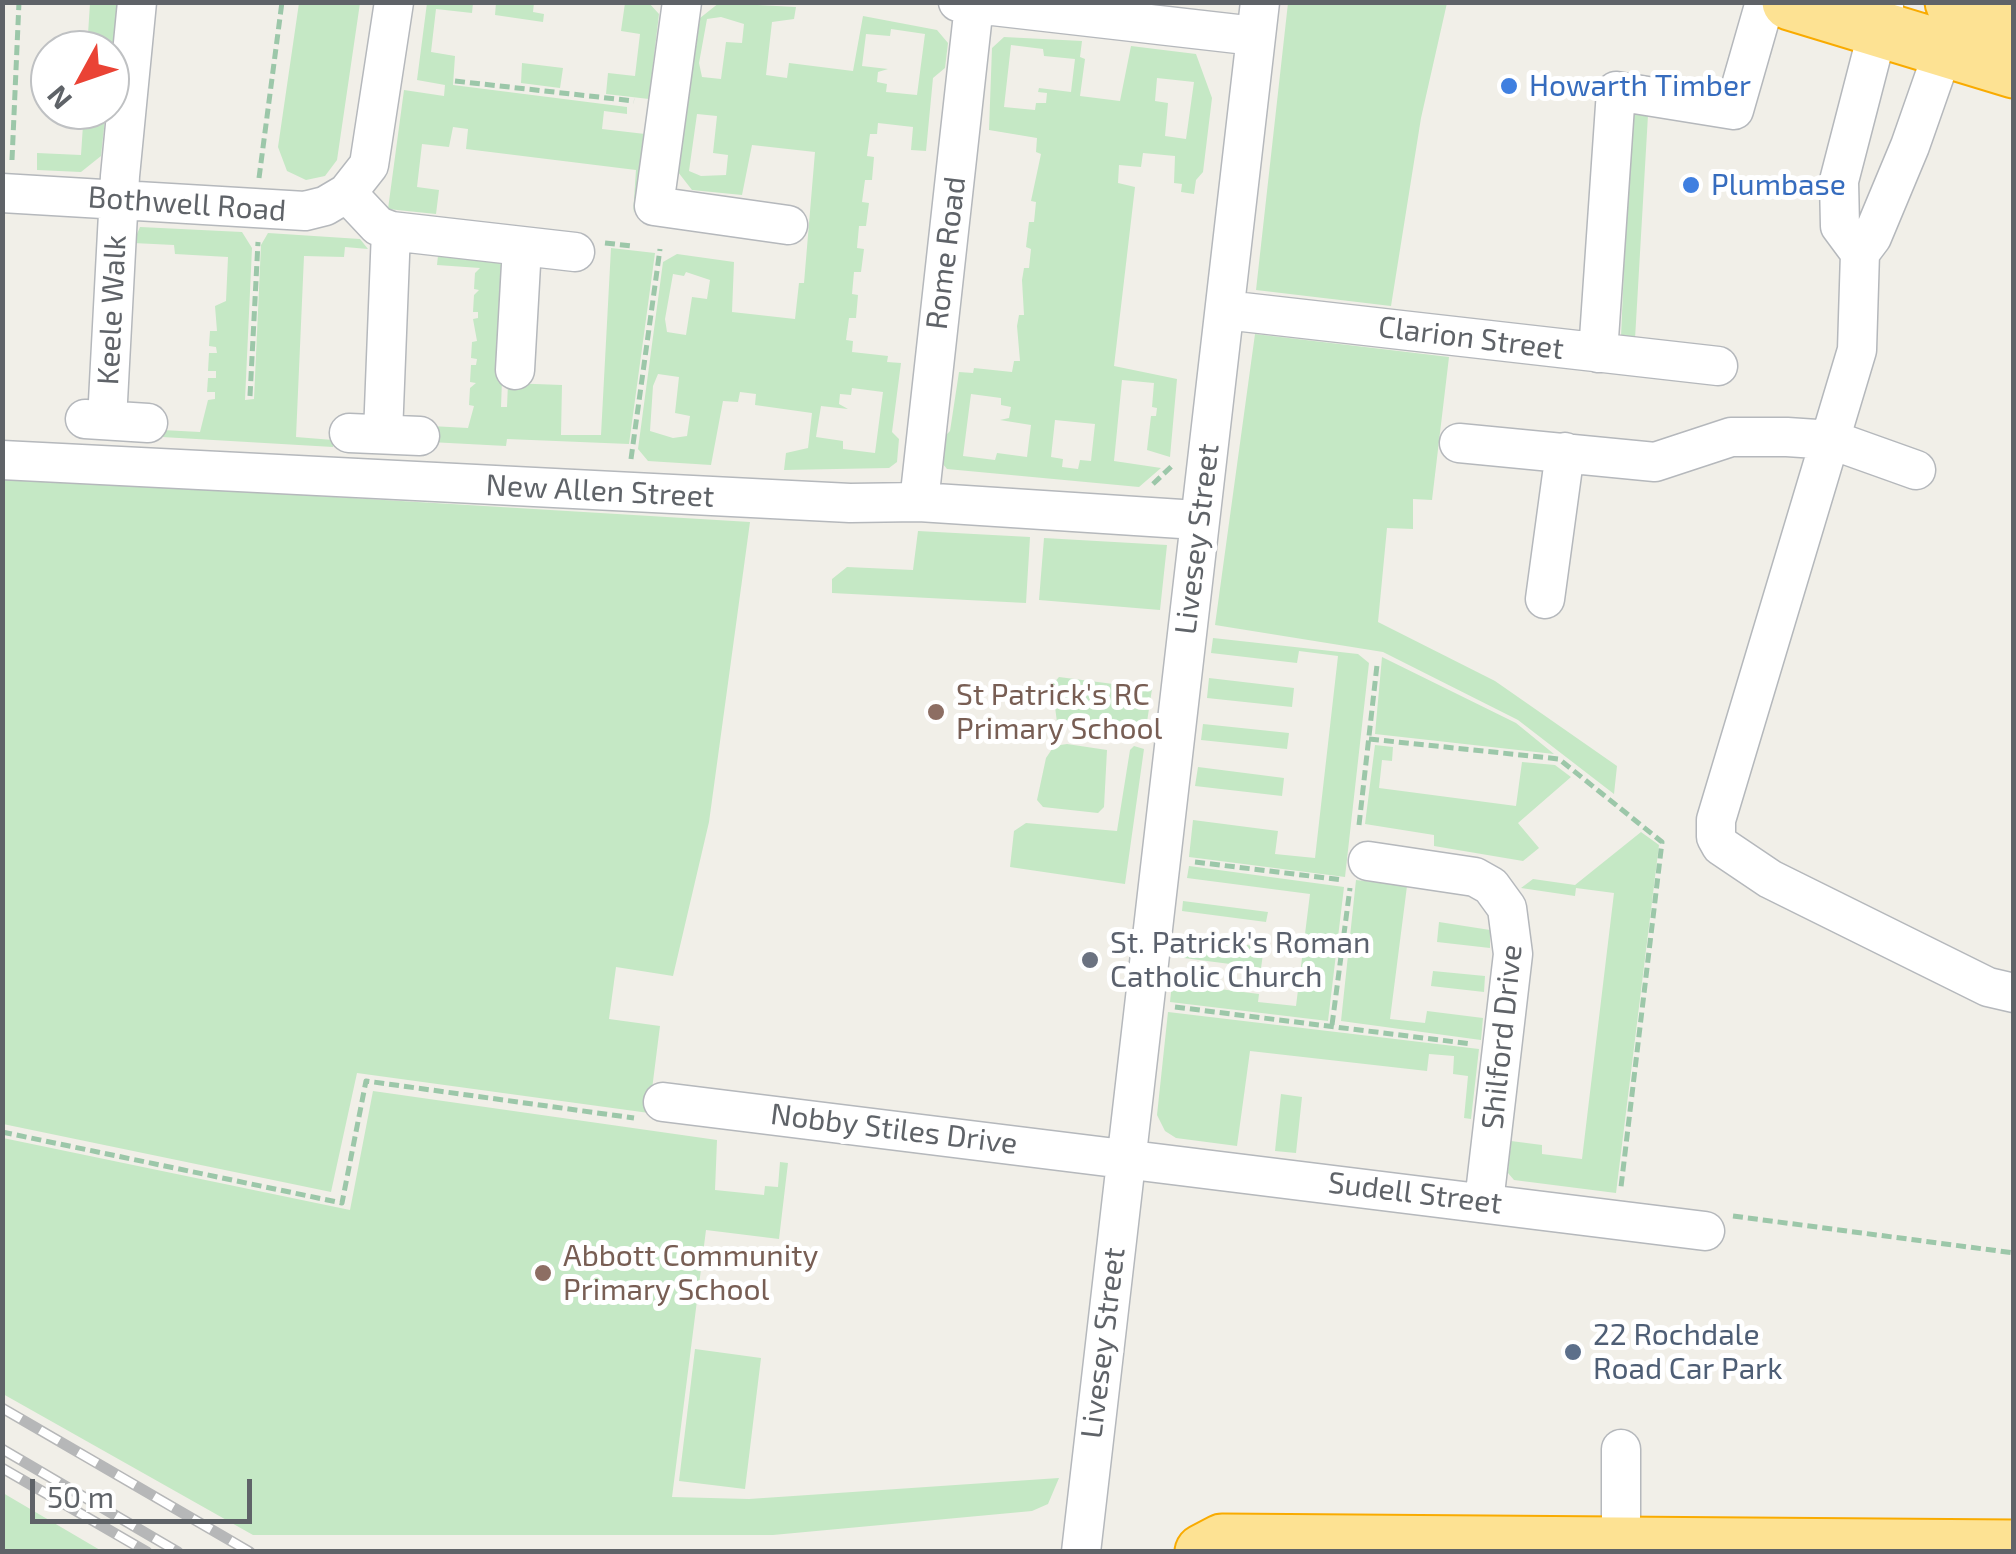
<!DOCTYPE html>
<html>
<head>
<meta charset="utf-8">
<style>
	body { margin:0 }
	#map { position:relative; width:2016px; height:1554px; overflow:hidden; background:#f1efe8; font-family:"Exo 2",sans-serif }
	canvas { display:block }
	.frame { position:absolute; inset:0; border:5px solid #5f6368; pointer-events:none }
	.north { position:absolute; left:30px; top:30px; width:100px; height:100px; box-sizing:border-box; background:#fff; border:2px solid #bfc1c3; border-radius:50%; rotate:230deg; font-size:28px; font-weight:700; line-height:40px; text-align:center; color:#5f6368 }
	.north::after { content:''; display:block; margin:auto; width:35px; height:45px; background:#ea4335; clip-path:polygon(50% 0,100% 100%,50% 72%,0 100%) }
	.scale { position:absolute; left:30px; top:1479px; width:222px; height:45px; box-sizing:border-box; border:5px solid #5f6368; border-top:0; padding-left:12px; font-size:30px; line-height:35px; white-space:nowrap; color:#5f6368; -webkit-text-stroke:8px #fff; paint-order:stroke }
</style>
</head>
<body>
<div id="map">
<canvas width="2016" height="1554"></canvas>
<div class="frame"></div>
<div class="north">N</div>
<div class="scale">50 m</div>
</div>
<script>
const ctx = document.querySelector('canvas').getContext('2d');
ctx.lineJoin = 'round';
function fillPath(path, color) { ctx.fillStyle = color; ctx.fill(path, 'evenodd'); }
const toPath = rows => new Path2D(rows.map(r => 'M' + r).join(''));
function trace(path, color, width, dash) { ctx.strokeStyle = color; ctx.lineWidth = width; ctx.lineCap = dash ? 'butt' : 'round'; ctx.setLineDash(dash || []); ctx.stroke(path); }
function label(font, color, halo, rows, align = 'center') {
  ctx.font = font + ' "Exo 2",sans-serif'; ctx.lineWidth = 10; ctx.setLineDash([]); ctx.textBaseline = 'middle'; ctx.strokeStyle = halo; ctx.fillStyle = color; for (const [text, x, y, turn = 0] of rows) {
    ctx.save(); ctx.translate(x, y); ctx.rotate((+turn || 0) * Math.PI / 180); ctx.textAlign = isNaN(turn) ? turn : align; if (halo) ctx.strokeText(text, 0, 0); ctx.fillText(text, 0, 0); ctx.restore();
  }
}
fillPath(toPath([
	[90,3,118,3,110,70,110,50,87,50],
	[299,3,360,3,337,160,325,176,306,180,287,171,278,147],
	[427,3,473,3,472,13,436,9,431,52,455,56,453,85,627,107,627,114,604,111,602,129,645,134,633,214,636,170,466,149,468,129,453,127,449,147,422,144,417,187,439,190,436,214,388,209,404,90,444,96,445,85,417,80],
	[496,3,534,3,533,12,544,14,543,22,495,15],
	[625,3,649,3,659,14,649,99,606,94,608,73,635,76,640,34,621,31],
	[719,3,796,7,794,19,772,22,766,75,787,78,789,63,853,71,863,16,937,30,948,43,945,68,933,78,926,151,911,150,913,127,878,123,877,134,870,134,867,156,874,157,872,180,865,180,862,202,869,203,866,226,859,226,857,248,864,249,861,272,854,272,852,294,858,295,856,318,849,318,846,340,853,341,852,352,888,356,887,362,901,363,892,432,899,439,897,462,889,468,784,470,786,453,808,448,812,413,755,405,756,394,740,392,738,402,723,401,711,465,648,461,638,449,663,262,677,254,734,262,732,312,795,319,799,283,804,283,815,152,752,145,742,195,692,190,678,172,700,18],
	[721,17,744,24,742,43,726,42,721,79,702,77,699,63,707,19],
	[891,29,925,34,917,95,886,92,887,84,877,82,878,72,888,69,862,66,866,34,890,36],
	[697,114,717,116,713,153,728,155,726,175,701,176,689,171],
	[686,272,710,280,707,299,692,297,686,335,667,332,665,319,673,274,684,276],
	[658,374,679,377,675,413,690,416,687,436,673,438,650,431,653,386],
	[852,388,883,392,875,453,843,449,843,441,816,437,821,406,848,409,839,404,840,394,851,395],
	[1288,3,1447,3,1421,118,1391,306,1256,290],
	[1004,37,1082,41,1080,57,1085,59,1080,96,1120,101,1131,46,1196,54,1212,98,1203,172,1196,180,1194,194,1181,192,1182,184,1174,183,1175,156,1143,153,1141,167,1119,165,1118,183,1135,187,1114,366,1177,379,1170,457,1147,450,1151,416,1156,416,1157,408,1152,407,1154,383,1122,380,1114,461,1161,468,1139,487,947,469,942,463,943,438,950,431,959,372,973,373,974,368,1012,372,1014,361,1020,361,1017,326,1019,315,1024,315,1022,280,1024,268,1029,268,1031,249,1026,247,1029,222,1034,222,1036,202,1031,201,1041,154,1036,152,1037,138,989,130,992,48],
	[1011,45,1043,49,1044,56,1075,59,1071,92,1039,88,1038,92,1047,93,1046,103,1036,103,1035,110,1004,107],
	[1157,78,1194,82,1186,139,1165,136,1168,103,1155,101],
	[971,394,1001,398,1001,405,1011,407,1009,418,1000,420,1031,425,1027,457,997,453,995,460,963,456],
	[1055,420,1095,424,1091,461,1080,460,1078,469,1062,467,1063,459,1051,457],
	[522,63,563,68,560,88,521,83],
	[1631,103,1648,115,1635,339,1621,337],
	[84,110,106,110,101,156,81,172,37,170,37,153,81,155],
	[140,227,242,232,252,248,245,400,254,399,261,245,268,233,360,239,368,249,345,247,344,257,304,256,296,437,333,440,333,447,162,437,162,430,200,432,208,400,215,399,215,392,207,392,208,378,216,378,216,371,208,371,209,353,217,353,216,347,209,346,210,331,217,331,215,306,226,301,228,257,175,254,174,245,133,243],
	[439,246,500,255,506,272,501,407,507,407,508,383,562,385,561,435,601,435,611,248,655,253,629,444,507,439,506,446,430,442,431,426,468,428,474,406,469,405,470,388,476,383,470,382,471,365,476,365,477,359,471,358,472,342,477,341,473,319,478,318,478,312,473,312,474,295,479,290,474,289,475,273,480,268,437,265],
	[1255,334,1449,357,1432,500,1413,499,1413,529,1387,528,1378,622,1495,681,1617,766,1614,794,1518,720,1383,652,1215,625],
	[2,477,750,522,709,822,673,976,616,967,609,1019,660,1026,649,1113,357,1073,331,1192,3,1124],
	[918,531,1030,537,1026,603,832,593,832,579,847,567,913,570],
	[1044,538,1167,545,1160,610,1039,600],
	[1213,638,1358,654,1369,663,1345,877,1189,857,1193,820,1278,831,1275,854,1315,858,1338,656,1299,651,1297,663,1211,653],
	[1382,657,1516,723,1554,754,1375,734],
	[1059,677,1152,689,1145,735,1057,722,1052,685],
	[1209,678,1294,688,1292,707,1207,698],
	[1203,724,1289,733,1287,749,1201,740],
	[1067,744,1107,750,1104,807,1098,813,1043,807,1037,800,1046,758,1054,746],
	[1375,745,1393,747,1392,761,1382,760,1379,788,1516,806,1522,762,1555,765,1571,777,1518,823,1539,848,1523,861,1434,846,1434,835,1365,824],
	[1134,746,1144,749,1125,884,1010,867,1014,831,1026,823,1117,831,1130,750],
	[1198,767,1284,778,1282,796,1195,786],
	[1641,832,1659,845,1616,1193,1514,1180,1508,1173,1511,1141,1542,1145,1542,1154,1582,1159,1614,893,1576,888,1575,896,1521,888,1533,879,1575,885],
	[1189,866,1344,887,1328,1021,1170,1002,1172,983,1259,994,1258,1002,1296,1006,1310,894,1187,878],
	[1356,880,1407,886,1390,1019,1425,1023,1427,1011,1483,1018,1481,1040,1341,1021],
	[1183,901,1268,912,1266,922,1182,911],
	[1439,922,1490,930,1490,948,1437,942],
	[1179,937,1264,947,1261,968,1176,957],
	[1433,971,1485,976,1484,992,1431,986],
	[1168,1012,1479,1049,1471,1119,1464,1118,1468,1076,1453,1074,1454,1056,1429,1054,1427,1071,1250,1051,1237,1146,1176,1138,1165,1131,1157,1115],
	[373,1091,717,1140,715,1190,764,1195,765,1186,778,1187,780,1162,788,1163,779,1239,706,1230,672,1497,749,1499,1059,1478,1048,1504,1032,1511,773,1535,253,1535,3,1394,3,1138,350,1210],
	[1281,1094,1302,1097,1296,1153,1275,1151],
	[695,1349,761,1358,745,1489,679,1481],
	[3,1493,100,1550,3,1551]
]), '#c5e8c5');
const minor = toPath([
	[682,2,654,206,788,225],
	[958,2,1255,36],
	[1884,7,1839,181,1840,226,1860,253,1857,350,1716,820,1716,837,1721,846,1770,879,1988,987,2014,993],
	[2,193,305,211,325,206,347,193,369,165,394,2],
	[347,193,378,226,391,231,575,252],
	[1860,253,1872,237,1910,146,1952,26],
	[1225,310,1718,366],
	[1598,353,1616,91,1734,110,1765,2],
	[515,370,522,247],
	[85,419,148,423],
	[107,420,120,176,137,2],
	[349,433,420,436],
	[383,434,391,231],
	[1459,443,1655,462,1731,437,1787,437,1832,440,1916,470],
	[2,460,850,503,919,502,1197,520],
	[919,502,974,5],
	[1545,599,1565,452],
	[1368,861,1475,877,1491,886,1507,908,1513,954,1484,1202],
	[663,1102,1705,1231],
	[1621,1449,1621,1552],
	[1081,1552,1260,2]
]);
const highway = toPath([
	[1790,2,2014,70],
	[1953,2,2014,22],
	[1203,1552,1222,1542,2014,1548]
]);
trace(minor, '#b5b8bc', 41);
trace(highway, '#f9ab00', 59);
trace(toPath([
	[455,81,634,101],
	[12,160,19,2],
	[259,178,282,2],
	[605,243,632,246],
	[250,396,258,242],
	[631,459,660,249],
	[1153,484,1174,464],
	[1369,739,1559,759,1662,842,1621,1187],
	[1359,825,1377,665],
	[1195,862,1343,880],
	[1175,1007,1472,1044],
	[1332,1025,1350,888],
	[2,1132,342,1203,366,1081,634,1118],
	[1733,1216,2014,1253]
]), '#9cc7a9', 5, [10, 5]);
trace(minor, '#fff', 38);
trace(highway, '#fde293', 55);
const rail = toPath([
	[2,1408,250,1552],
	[2,1449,178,1552],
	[2,1468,147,1552]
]);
trace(rail, '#b6b7b8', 11);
trace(rail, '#fff', 8, [22]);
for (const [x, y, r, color] of [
	[1509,86,10,"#3f7fe0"],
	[1691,185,10,"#3f7fe0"],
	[936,712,10,"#8d6e63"],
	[1090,960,10,"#6b7280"],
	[543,1273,10,"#8d6e63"],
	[1573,1352,10,"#5c6f8a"]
]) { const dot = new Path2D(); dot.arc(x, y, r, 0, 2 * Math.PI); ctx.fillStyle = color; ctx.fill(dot); trace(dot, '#fff', 4); }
label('30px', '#366cbe', '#fff', [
	["Howarth Timber",1529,86],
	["Plumbase",1711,185]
], 'left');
label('30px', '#5f6368', '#fff', [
	["Bothwell Road",187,204,4],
	["Rome Road",946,253,-83],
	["Keele Walk",112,310,-87],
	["Clarion Street",1471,338,7],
	["New Allen Street",600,491,3],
	["Livesey Street",1197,539,-83],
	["Shilford Drive",1502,1037,-84],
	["Nobby Stiles Drive",894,1129,7],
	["Sudell Street",1415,1193,7],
	["Livesey Street",1103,1343,-83]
]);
label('30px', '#785e54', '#fff', [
	["St Patrick's RC",956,695],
	["Primary School",956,729],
	["Abbott Community",563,1256],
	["Primary School",563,1290]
], 'left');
label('30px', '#5b616d', '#fff', [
	["St. Patrick's Roman",1110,943],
	["Catholic Church",1110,977]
], 'left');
label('30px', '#4e5e75', '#fff', [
	["22 Rochdale",1593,1335],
	["Road Car Park",1593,1369]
], 'left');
</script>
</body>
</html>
